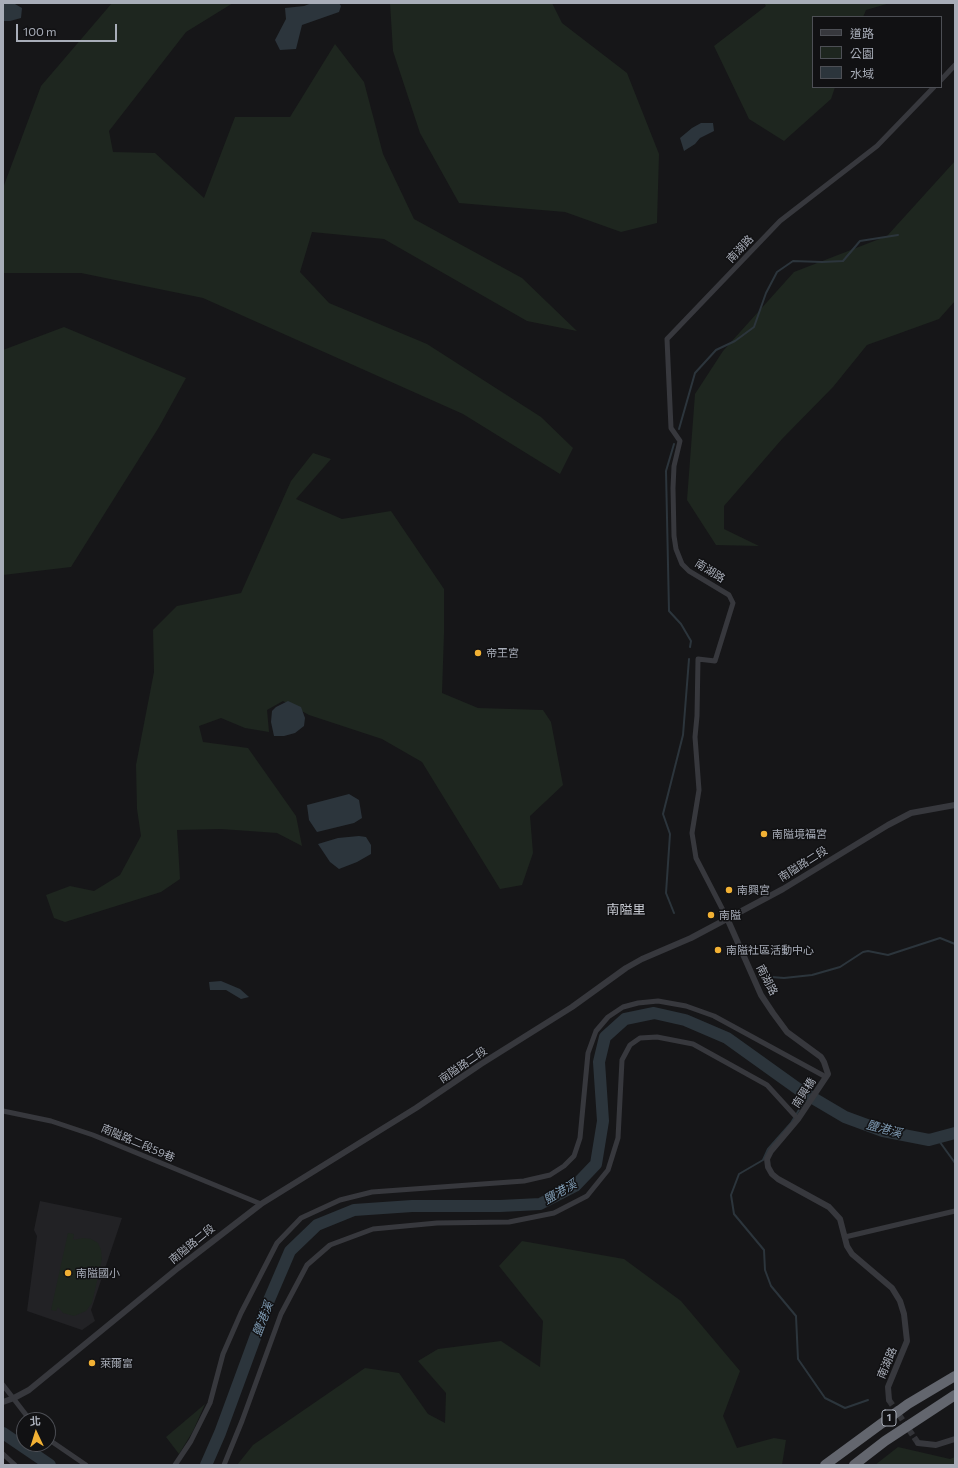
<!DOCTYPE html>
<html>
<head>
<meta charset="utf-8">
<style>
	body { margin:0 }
	#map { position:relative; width:958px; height:1468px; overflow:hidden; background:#161618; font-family:Commissioner,"Noto Sans TC",sans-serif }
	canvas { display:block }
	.frame { position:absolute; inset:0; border:4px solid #a8adb8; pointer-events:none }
	.legend { position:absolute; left:812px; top:16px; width:130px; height:72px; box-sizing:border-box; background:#111113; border:1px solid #4d4f55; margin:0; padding:5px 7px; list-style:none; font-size:12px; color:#a8adb8 }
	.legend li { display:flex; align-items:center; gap:8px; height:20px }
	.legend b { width:20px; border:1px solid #4d4f55 }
	.north { position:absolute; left:16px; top:1412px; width:40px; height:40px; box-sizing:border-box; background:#111113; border:1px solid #4d4f55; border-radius:50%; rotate:356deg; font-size:11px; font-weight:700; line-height:16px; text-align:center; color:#a8adb8 }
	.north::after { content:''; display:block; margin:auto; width:14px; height:18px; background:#f2b134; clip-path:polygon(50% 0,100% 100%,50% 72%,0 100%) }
	.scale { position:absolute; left:16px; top:24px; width:101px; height:18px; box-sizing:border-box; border:2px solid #a8adb8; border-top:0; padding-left:5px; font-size:12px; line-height:14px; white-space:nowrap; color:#a8adb8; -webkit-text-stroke:3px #111113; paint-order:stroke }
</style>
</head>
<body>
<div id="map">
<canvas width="958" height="1468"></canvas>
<div class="frame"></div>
<ul class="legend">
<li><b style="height:5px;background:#37383d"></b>道路</li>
<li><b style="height:11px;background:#1e261f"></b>公園</li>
<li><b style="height:11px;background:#2c353c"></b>水域</li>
</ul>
<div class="north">北</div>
<div class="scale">100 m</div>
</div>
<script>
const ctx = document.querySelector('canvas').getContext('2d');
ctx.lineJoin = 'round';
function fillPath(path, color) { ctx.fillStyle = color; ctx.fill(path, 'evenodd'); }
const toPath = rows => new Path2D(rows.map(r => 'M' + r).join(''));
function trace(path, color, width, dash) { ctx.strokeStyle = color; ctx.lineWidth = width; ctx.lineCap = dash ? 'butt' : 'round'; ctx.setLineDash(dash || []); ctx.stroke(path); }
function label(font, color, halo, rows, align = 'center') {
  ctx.font = font + ' Commissioner,"Noto Sans TC",sans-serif'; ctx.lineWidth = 3; ctx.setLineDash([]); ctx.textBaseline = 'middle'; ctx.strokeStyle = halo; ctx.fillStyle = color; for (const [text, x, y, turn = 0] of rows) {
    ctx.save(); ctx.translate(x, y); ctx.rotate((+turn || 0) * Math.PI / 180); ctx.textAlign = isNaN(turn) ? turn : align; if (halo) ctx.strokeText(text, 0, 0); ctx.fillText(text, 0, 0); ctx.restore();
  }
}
fillPath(toPath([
	[40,1201,122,1218,91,1310,95,1321,82,1330,27,1311,37,1236,34,1230]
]), '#222225');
fillPath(toPath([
	[112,3,233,3,186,32,109,131,113,152,155,153,204,198,235,117,290,117,335,44,364,82,383,154,414,219,522,278,577,331,527,321,384,239,312,232,300,272,329,303,427,344,541,417,573,448,560,474,463,414,203,298,81,273,3,273,3,188,41,86],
	[390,3,552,3,562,23,627,73,659,154,657,223,621,232,565,212,459,203,420,133,393,51],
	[764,3,890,3,866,10,863,17,813,17,813,87,835,87,831,99,784,141,749,119,714,46,766,6],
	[955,161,955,301,939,319,867,345,833,387,782,439,724,506,724,529,759,546,716,545,687,500,695,394,723,351,794,272,887,236],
	[64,327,186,378,159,427,71,567,3,575,3,350],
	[313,453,331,459,296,499,342,519,391,511,444,589,444,633,442,693,478,708,543,710,551,722,563,785,530,816,533,853,522,885,500,889,422,762,382,739,309,715,283,701,267,710,269,732,245,728,221,718,199,726,203,742,248,748,296,816,302,846,277,833,221,829,177,830,180,879,161,892,65,922,54,918,46,895,70,886,94,891,120,875,141,836,137,809,136,765,154,672,153,630,177,606,241,593,291,481],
	[68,1233,74,1234,73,1240,83,1238,91,1239,98,1243,101,1250,102,1259,92,1303,86,1311,74,1316,63,1313,58,1307,56,1311,51,1310],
	[522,1241,624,1259,681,1301,740,1371,723,1416,737,1448,774,1438,786,1440,782,1465,237,1465,253,1445,365,1368,399,1373,428,1414,445,1423,446,1393,418,1361,438,1349,501,1341,540,1367,543,1321,499,1266],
	[205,1404,193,1431,179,1454,166,1437],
	[898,1447,950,1459,955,1457,955,1465,875,1465]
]), '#1e261f');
fillPath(toPath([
	[312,3,339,3,341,6,339,12,302,25,296,49,280,50,275,40,286,19,285,8,304,6],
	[3,4,15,4,22,8,21,18,10,21,3,21],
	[701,123,713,123,714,131,700,138,695,144,684,151,680,138,692,128],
	[288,701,301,707,305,718,304,726,295,733,284,736,274,736,271,722,272,711,276,707],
	[349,794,359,800,362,818,354,823,317,832,309,820,307,805],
	[359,836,366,837,371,845,371,854,357,862,339,869,330,862,318,844,338,838],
	[221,981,240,989,249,997,241,999,226,990,210,990,209,982]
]), '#2c353c');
trace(toPath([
	[679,429,695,373,716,350,735,341,754,327,766,293,777,272,793,261,822,262,843,261,860,241,898,235],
	[674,444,666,471,669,611,681,624,691,641,690,647],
	[674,913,666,893,670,834,663,814,683,735,689,659],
	[759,976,784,978,812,975,840,967,863,952,868,951,888,955,940,938,955,944],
	[808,1095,791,1123,768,1149,763,1160,739,1174,731,1195,734,1214,764,1250,765,1270,771,1286,796,1316,798,1359,825,1398,845,1408,868,1400],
	[937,1138,955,1163]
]), '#2c353c', 2);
trace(toPath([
	[3,1433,50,1465],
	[206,1465,220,1433,269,1300,290,1251,317,1225,354,1210,412,1206,500,1206,540,1204,575,1186,596,1164,603,1121,599,1062,605,1037,625,1019,654,1013,685,1020,727,1038,801,1091,845,1117,883,1131,929,1140,955,1133]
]), '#2c353c', 12);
trace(toPath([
	[889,1400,918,1443]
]), '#333438', 6, [6, 3]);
trace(toPath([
	[941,80,955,65],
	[727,918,696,858,692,833,699,790,695,737,697,716,698,659,715,661,733,603,729,595,689,571,682,564,676,549,674,536,673,488,674,466,680,441,671,428,667,339,780,221,877,146,934,87],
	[3,1111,51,1121,93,1135,261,1204],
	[845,1237,955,1211],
	[3,1385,30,1420],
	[48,1439,86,1465],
	[3,1454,15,1465],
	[175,1465,191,1441,210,1403,223,1354,241,1313,277,1243,301,1218,340,1200,372,1192,524,1181,550,1175,564,1166,574,1156,580,1138,588,1053,596,1031,608,1017,623,1007,638,1003,658,1001,686,1006,714,1016,826,1077],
	[224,1465,242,1421,281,1314,307,1265,330,1245,373,1229,437,1223,509,1222,554,1213,587,1196,608,1170,618,1138,622,1060,630,1045,640,1038,657,1037,693,1044,767,1085,798,1119]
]), '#37383d', 5);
trace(toPath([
	[727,918,761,995,773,1013,787,1032,821,1057,824,1062,828,1074,798,1119,771,1151,767,1159,768,1167,772,1174,778,1179,829,1207,840,1219,847,1246,852,1254,892,1288,900,1301,904,1314,907,1341,888,1387,889,1400],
	[3,1402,14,1398,29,1390,178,1268,261,1204,416,1108,481,1064,572,1007,626,968,642,959,691,938,783,889,888,825,911,813,955,805],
	[918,1443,936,1445,955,1439]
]), '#37383d', 6);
trace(toPath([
	[825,1465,908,1404,955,1376],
	[854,1465,885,1441,955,1395]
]), '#63666e', 10);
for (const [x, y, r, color] of [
	[478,653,4,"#f2b134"],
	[764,834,4,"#f2b134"],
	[729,890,4,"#f2b134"],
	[711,915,4,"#f2b134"],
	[718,950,4,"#f2b134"],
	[68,1273,4,"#f2b134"],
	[92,1363,4,"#f2b134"]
]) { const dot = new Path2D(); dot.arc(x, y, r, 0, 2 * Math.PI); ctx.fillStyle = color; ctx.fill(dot); trace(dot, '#111113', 1.5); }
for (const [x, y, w] of [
	[889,1418,14]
]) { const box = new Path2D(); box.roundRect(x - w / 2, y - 8, w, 16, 3); ctx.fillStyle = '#111113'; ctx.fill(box); trace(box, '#a8adb8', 1); }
label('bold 10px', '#a8adb8', null, [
	["1",889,1418]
]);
label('11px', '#a8adb8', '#111113', [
	["南湖路",740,249,-47],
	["南湖路",710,571,32],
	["南隘路二段",803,864,-32],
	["南湖路",767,980,63],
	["南隘路二段",463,1065,-34],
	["南興橋",804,1093,-57],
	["南隘路二段59巷",138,1143,23],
	["南隘路二段",192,1244,-39],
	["南湖路",887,1363,-67]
]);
label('11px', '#a8adb8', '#111113', [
	["帝王宮",486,653],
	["南隘境福宮",772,834],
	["南興宮",737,890],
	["南隘",719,915],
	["南隘社區活動中心",726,950],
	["南隘國小",76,1273],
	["萊爾富",100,1363]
], 'left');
label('italic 12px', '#7f9bb3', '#111113', [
	["鹽港溪",884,1129,15],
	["鹽港溪",560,1192,-30],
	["鹽港溪",263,1319,-69]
]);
label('13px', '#c9ccd4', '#111113', [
	["南隘里",626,910]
]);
</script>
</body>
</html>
